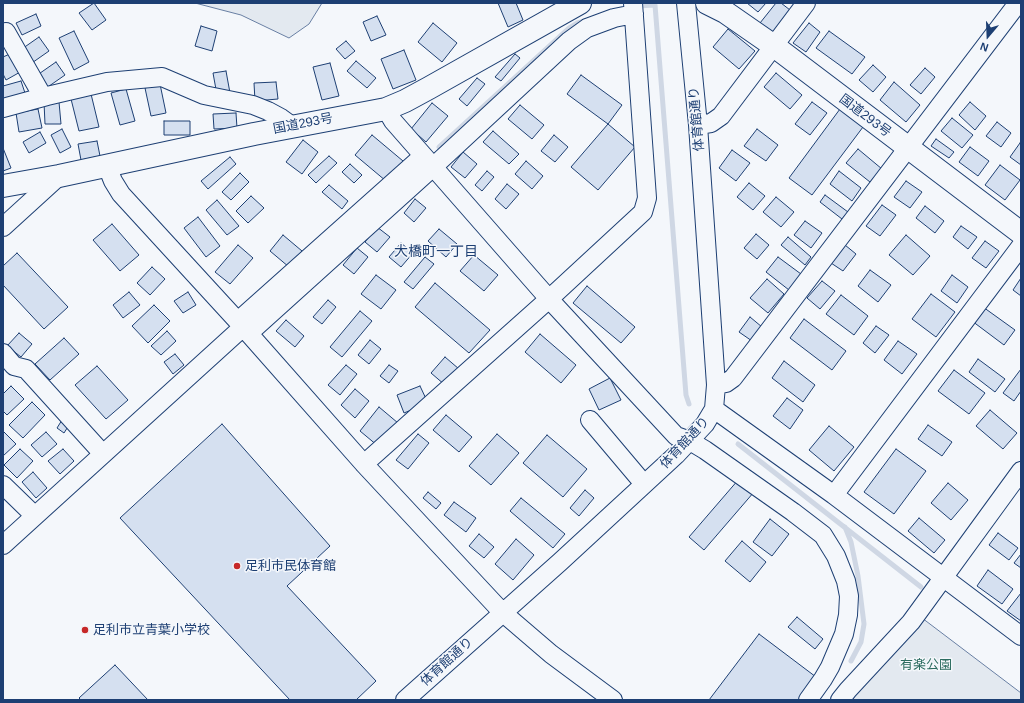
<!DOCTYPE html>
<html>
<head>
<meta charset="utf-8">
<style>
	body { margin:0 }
	#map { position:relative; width:1024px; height:703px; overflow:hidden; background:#f4f7fb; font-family:Arial,sans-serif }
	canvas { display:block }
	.frame { position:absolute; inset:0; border:4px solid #1d3f73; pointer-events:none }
	.north { position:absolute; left:968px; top:16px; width:40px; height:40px; -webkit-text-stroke:3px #f4f7fb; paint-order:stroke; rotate:199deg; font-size:11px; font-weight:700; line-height:16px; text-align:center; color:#1d3f73 }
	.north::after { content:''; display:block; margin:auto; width:14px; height:18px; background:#1d3f73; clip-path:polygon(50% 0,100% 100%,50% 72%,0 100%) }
</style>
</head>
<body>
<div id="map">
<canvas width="1024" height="703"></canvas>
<div class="frame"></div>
<div class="north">N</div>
</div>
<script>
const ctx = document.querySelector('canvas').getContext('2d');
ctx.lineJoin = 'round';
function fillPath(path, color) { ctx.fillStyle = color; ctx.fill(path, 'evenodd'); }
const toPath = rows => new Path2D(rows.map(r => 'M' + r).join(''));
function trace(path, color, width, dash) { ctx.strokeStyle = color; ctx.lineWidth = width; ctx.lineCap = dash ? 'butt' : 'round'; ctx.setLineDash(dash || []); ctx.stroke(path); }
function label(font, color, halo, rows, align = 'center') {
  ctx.font = font + ' Arial,"Noto Sans JP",sans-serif'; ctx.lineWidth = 3; ctx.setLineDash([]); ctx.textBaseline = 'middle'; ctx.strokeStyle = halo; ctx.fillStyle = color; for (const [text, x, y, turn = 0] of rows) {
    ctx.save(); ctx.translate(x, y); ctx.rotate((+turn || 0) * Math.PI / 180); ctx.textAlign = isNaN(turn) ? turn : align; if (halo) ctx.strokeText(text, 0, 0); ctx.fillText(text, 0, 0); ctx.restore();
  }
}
const green = toPath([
	[195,3,322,3,309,24,289,38,241,15,195,3],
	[922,618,1021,693,1021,700,849,700,922,618]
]);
fillPath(green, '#e3e9f0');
trace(green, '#687fa3', 1);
trace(toPath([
	[637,6,655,5,686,395,689,404],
	[439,147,569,28,577,23,585,21],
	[738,444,921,587],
	[845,527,851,542,858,576,864,624,861,642,851,661]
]), '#cfd7e4', 5);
const building = toPath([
	[94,3,106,20,92,30,79,13,94,3],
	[498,3,516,3,523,20,508,27,498,3],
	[747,3,766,3,758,12,747,3],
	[776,3,781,3,790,10,773,32,760,23,776,3],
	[36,14,41,26,22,35,16,23,36,14],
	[377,16,386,35,371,41,363,22,377,16],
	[433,23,457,43,442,62,418,42,433,23],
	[809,23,820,32,806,52,793,43,809,23],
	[201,26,217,31,212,51,195,46,201,26],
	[728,29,755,51,739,69,713,47,728,29],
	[74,31,89,62,74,70,59,38,74,31],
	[829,31,865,57,852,74,816,48,829,31],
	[39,37,49,51,29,65,19,51,39,37],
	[346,41,355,51,345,59,336,49,346,41],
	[404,50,416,80,393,89,381,59,404,50],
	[12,53,22,71,6,80,3,74,3,57,12,53],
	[515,54,520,58,501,81,495,77,515,54],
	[356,61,376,78,367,88,347,71,356,61],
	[56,62,65,75,42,91,33,78,56,62],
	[330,63,339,96,322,100,313,67,330,63],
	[873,65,886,77,873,92,859,80,873,65],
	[925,68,935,77,921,94,910,85,925,68],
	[226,71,230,93,217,95,213,73,226,71],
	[776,73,802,95,790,109,764,87,776,73],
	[581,75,622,105,608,124,567,94,581,75],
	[477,78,485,84,467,106,459,99,477,78],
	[21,81,26,96,3,102,3,86,21,81],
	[276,82,278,99,255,101,254,83,276,82],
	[894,82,920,105,906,122,880,100,894,82],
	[160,84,166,113,151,116,145,88,160,84],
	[126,89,135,121,120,125,111,93,126,89],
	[91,94,99,127,79,131,71,99,91,94],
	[44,102,59,102,61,124,45,124,44,102],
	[812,102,827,113,810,135,795,124,812,102],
	[970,102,986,116,975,130,959,115,970,102],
	[432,103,448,116,426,142,411,129,432,103],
	[520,105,544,125,532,139,508,119,520,105],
	[38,109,42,128,19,132,16,113,38,109],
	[840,109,863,127,812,195,789,178,840,109],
	[236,113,237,128,214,129,213,114,236,113],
	[952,118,973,135,962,148,941,131,952,118],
	[164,121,190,121,190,135,164,135,164,121],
	[997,122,1011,133,1001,147,986,136,997,122],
	[608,124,635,147,598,190,571,167,608,124],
	[62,129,71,147,60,153,51,135,62,129],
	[757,129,778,145,766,161,744,146,757,129],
	[493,131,519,154,509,164,483,142,493,131],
	[40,132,46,143,29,153,23,142,40,132],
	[372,135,403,161,386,181,355,155,372,135],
	[554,135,568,147,555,162,541,151,554,135],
	[936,139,954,152,949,158,931,146,936,139],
	[303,140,318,152,302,174,286,162,303,140],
	[97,141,100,156,81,160,78,144,97,141],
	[1020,143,1021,144,1021,165,1010,157,1020,143],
	[970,147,989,161,978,176,959,162,970,147],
	[3,148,11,168,3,171,3,148],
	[858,149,882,169,870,182,846,163,858,149],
	[732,150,750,163,736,181,719,168,732,150],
	[463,152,477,164,465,178,451,167,463,152],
	[329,156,337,163,316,183,308,175,329,156],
	[230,157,236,164,208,189,201,181,230,157],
	[526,161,543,176,532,189,515,174,526,161],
	[350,164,362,175,354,183,342,172,350,164],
	[1000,165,1020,180,1005,200,985,185,1000,165],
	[487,171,494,177,482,191,475,185,487,171],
	[839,171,861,188,852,201,830,184,839,171],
	[240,173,249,182,231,200,222,192,240,173],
	[906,181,922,192,910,208,894,197,906,181],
	[749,183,765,196,753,210,737,197,749,183],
	[507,184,519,194,506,209,495,199,507,184],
	[329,185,348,201,342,209,322,192,329,185],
	[825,195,848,212,842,219,820,202,825,195],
	[251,196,264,208,248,223,236,211,251,196],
	[776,197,794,212,781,227,763,212,776,197],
	[415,199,426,208,414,222,404,213,415,199],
	[217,200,239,226,227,235,206,210,217,200],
	[882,205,896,215,880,236,866,226,882,205],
	[925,206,944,221,935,233,916,218,925,206],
	[198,217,220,246,206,257,184,228,198,217],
	[805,221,822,233,811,248,794,235,805,221],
	[112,224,139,255,120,271,93,240,112,224],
	[961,226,977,237,968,249,953,237,961,226],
	[377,227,390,237,377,252,365,242,377,227],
	[439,229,457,244,446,257,428,241,439,229],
	[756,234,769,245,757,259,744,248,756,234],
	[283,235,302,251,289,267,270,251,283,235],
	[906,235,930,256,913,275,889,255,906,235],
	[788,237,811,257,805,265,781,245,788,237],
	[985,241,999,251,986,268,972,258,985,241],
	[401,243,413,253,401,267,389,257,401,243],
	[238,245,253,258,230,284,215,272,238,245],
	[845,245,856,254,843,271,831,263,845,245],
	[357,248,368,257,354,274,343,265,357,248],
	[17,253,68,307,44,329,3,285,3,266,17,253],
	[474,255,498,275,484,291,460,271,474,255],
	[425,257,434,264,413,289,404,282,425,257],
	[778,257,801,274,789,290,766,272,778,257],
	[152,267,165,279,150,295,137,283,152,267],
	[870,270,891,285,878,302,858,286,870,270],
	[376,275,396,290,381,309,361,294,376,275],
	[952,275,968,287,957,303,941,291,952,275],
	[1021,278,1021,296,1013,290,1021,278],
	[767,279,784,294,768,313,750,298,767,279],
	[822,281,835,291,820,309,807,298,822,281],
	[435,283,490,330,469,353,415,307,435,283],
	[587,286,635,327,621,343,573,303,587,286],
	[129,292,140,305,123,318,113,305,129,292],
	[188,292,196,305,183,313,174,301,188,292],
	[931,294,955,312,936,337,912,319,931,294],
	[841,295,868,316,854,335,826,314,841,295],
	[328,300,336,307,322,324,313,317,328,300],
	[154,305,170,321,148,343,132,326,154,305],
	[983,307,1015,330,1004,345,972,321,983,307],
	[360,311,372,321,342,357,330,347,360,311],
	[750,317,762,327,752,341,739,332,750,317],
	[804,319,846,351,832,370,790,338,804,319],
	[286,320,304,336,295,347,276,331,286,320],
	[876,326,889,335,875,353,863,343,876,326],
	[167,331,176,341,161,355,151,346,167,331],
	[19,333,32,344,21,357,7,346,19,333],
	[540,334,576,365,561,383,525,352,540,334],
	[64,338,79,354,50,380,35,364,64,338],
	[370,340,381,349,369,364,358,355,370,340],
	[898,341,917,354,902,374,884,360,898,341],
	[175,354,184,365,173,374,164,362,175,354],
	[445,357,459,369,445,385,431,373,445,357],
	[978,359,1005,379,995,392,969,372,978,359],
	[784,361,815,385,803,402,772,378,784,361],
	[346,365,357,374,340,395,328,385,346,365],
	[389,365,398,371,389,383,380,376,389,365],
	[97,366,128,400,106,419,75,385,97,366],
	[1021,369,1021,391,1014,401,1003,393,1021,369],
	[954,370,985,393,969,414,938,391,954,370],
	[610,378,621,400,599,410,589,389,610,378],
	[11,386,24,399,7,415,3,411,3,394,11,386],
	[420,386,428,403,404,413,397,395,420,386],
	[355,389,369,401,355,418,341,405,355,389],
	[787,398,803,410,790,429,773,416,787,398],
	[32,402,45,415,23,438,9,425,32,402],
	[379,407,398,423,378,446,360,431,379,407],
	[990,410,1017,433,1003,449,976,426,990,410],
	[446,415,472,437,459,452,433,430,446,415],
	[62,420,69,425,64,433,57,428,62,420],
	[222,424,330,546,287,586,376,681,356,700,290,700,120,518,222,424],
	[928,425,952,442,942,456,918,439,928,425],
	[829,426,854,447,834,471,809,450,829,426],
	[3,431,16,444,3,456,3,431],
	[46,432,57,444,42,457,31,445,46,432],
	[418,434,429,443,408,469,396,460,418,434],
	[497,434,519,453,491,485,469,466,497,434],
	[547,435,587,469,563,497,523,463,547,435],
	[20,449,33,461,17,478,4,465,20,449],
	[63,449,74,461,60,474,48,461,63,449],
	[896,449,926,471,894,514,864,492,896,449],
	[33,472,47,488,36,498,22,482,33,472],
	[739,479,754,492,704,550,689,537,739,479],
	[948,483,968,500,951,520,931,503,948,483],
	[585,490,594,498,579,516,570,508,585,490],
	[428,492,441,503,436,509,423,498,428,492],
	[521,498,565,534,553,548,510,511,521,498],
	[454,502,476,518,466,532,444,515,454,502],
	[919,518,945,540,934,553,908,531,919,518],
	[770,519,789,534,772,556,753,542,770,519],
	[998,533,1018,548,1009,560,989,545,998,533],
	[479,534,494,547,484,558,469,546,479,534],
	[516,539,534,555,513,580,495,564,516,539],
	[742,541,766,562,750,582,725,561,742,541],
	[1021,554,1021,568,1014,563,1021,554],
	[988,570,1013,589,1002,604,977,586,988,570],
	[1021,593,1021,621,1007,611,1021,593],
	[797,617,823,639,815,649,788,627,797,617],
	[759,634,820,680,804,700,709,700,759,634],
	[115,665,148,700,81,700,79,698,115,665]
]);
fillPath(building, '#d5e0f0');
trace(building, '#1d3f73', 1);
const minor = toPath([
	[6,32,43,97],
	[3,108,47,96,107,82,162,77,204,95,253,105,268,111,281,118,292,126],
	[386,109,393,121,549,299,676,436,690,441,705,450,793,512,823,535,836,556,846,581,849,596,848,615,844,634,830,667,823,679,808,700],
	[698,125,711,123,721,116,806,3],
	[107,166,113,181,121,194,243,327,364,464,502,612,551,654,613,700],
	[3,227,59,176],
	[238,321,423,156],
	[249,333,433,167,569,41,587,28,614,18,634,14],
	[3,353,14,366,26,369,103,454],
	[716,385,726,383,733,378,1018,3],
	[714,409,834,495,1021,636],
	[590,420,644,484],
	[364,464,549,299,643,212,647,198,633,3],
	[3,485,35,516],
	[834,495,1021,246],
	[3,545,243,327],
	[405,700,560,562,676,455,705,424,714,409,716,385,698,125,686,3],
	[840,700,848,690,911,622,1021,471]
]);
const highway = toPath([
	[707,3,725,12,774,46,1021,233],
	[3,186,59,176,254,134,386,109,405,101,429,88,580,3]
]);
trace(minor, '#1d3f73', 20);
trace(highway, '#1d3f73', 24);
trace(minor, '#f4f7fb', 18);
trace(highway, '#f4f7fb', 22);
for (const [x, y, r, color] of [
	[237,566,4,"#c62828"],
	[85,630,4,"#c62828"]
]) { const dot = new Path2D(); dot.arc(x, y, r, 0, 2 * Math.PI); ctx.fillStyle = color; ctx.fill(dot); trace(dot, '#f4f7fb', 1.5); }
label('13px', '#1d3f73', '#f4f7fb', [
	["国道293号",865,116,37],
	["体育館通り",697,119,-95],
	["国道293号",303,124,-11],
	["体育館通り",685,443,-47],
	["体育館通り",447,662,-42]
]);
label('13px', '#1d3f73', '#f4f7fb', [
	["足利市民体育館",245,566],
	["足利市立青葉小学校",93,630]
], 'left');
label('13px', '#2c6c60', '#f4f7fb', [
	["有楽公園",926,665]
]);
label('14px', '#1d3f73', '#f4f7fb', [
	["大橋町一丁目",436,252]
]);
</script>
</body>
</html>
